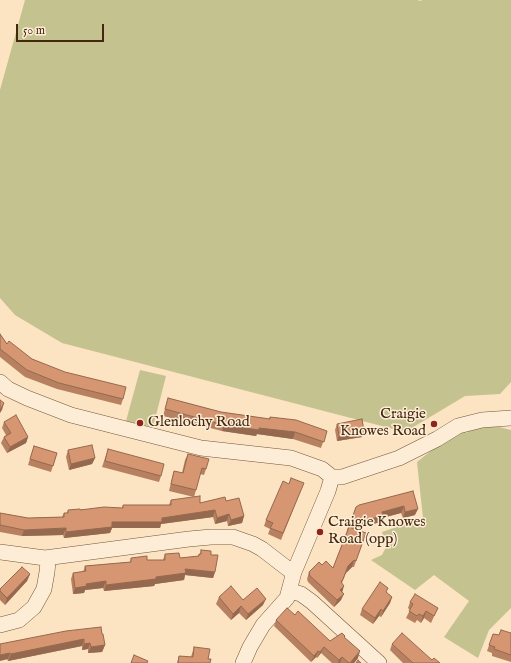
<!DOCTYPE html>
<html>
<head>
<meta charset="utf-8">
<style>
	body { margin:0 }
	#map { position:relative; width:511px; height:663px; overflow:hidden; background:#fce3c1; font-family:"IM FELL English",serif }
	canvas { display:block }
	.scale { position:absolute; left:16px; top:24px; width:88px; height:18px; box-sizing:border-box; border:2px solid #44270f; border-top:0; padding-left:5px; font-size:12px; line-height:14px; white-space:nowrap; color:#44270f; -webkit-text-stroke:3px #fdedd7; paint-order:stroke }
</style>
</head>
<body>
<div id="map">
<canvas width="511" height="663"></canvas>
<div class="scale">50 m</div>
</div>
<script>
const ctx = document.querySelector('canvas').getContext('2d');
ctx.lineJoin = 'round';
function fillPath(path, color) { ctx.fillStyle = color; ctx.fill(path, 'evenodd'); }
const toPath = rows => new Path2D(rows.map(r => 'M' + r).join(''));
function trace(path, color, width, dash) { ctx.strokeStyle = color; ctx.lineWidth = width; ctx.lineCap = dash ? 'butt' : 'round'; ctx.setLineDash(dash || []); ctx.stroke(path); }
function label(font, color, halo, rows, align = 'center') {
  ctx.font = font + ' "IM FELL English",serif'; ctx.lineWidth = 3; ctx.setLineDash([]); ctx.textBaseline = 'middle'; ctx.strokeStyle = halo; ctx.fillStyle = color; for (const [text, x, y, turn = 0] of rows) {
    ctx.save(); ctx.translate(x, y); ctx.rotate((+turn || 0) * Math.PI / 180); ctx.textAlign = isNaN(turn) ? turn : align; if (halo) ctx.strokeText(text, 0, 0); ctx.fillText(text, 0, 0); ctx.restore();
  }
}
fillPath(toPath([
	[25,0,417,0,421,1,422,0,511,0,511,382,500,394,465,396,405,432,62,343,15,315,0,298,0,90],
	[140,370,166,376,153,427,126,421],
	[495,426,511,430,511,608,489,630,478,658,444,637,469,601,434,575,415,590,371,560,382,555,386,547,382,532,423,518,417,462,436,447,458,434,465,432,467,433,468,431,484,427]
]), '#c4c28f');
const minor = toPath([
	[0,382,8,389,27,398,71,415,201,448,291,458,322,469,332,477],
	[332,477,342,477,399,458,437,439,458,426,482,420,511,418],
	[0,552,45,558,189,539,211,537,233,537,253,544,262,549,288,569,294,572],
	[290,591,301,594,312,602,379,663],
	[0,625,19,620,34,607,44,589,47,572,48,562,45,558],
	[243,663,250,647,263,625,287,598,294,572,328,491,332,477]
]);
trace(minor, '#72563c', 16);
trace(minor, '#fdedd7', 15);
fillPath(toPath([
	[0,334,7,344,32,359,123,399,121,405,57,389,25,377,0,357],
	[168,398,221,412,269,419,270,417,327,431,321,448,293,439,257,434,256,436,222,431,163,416],
	[4,422,28,437,26,443,7,453,1,443,4,437,6,435,2,428],
	[337,424,362,437,337,441,335,430],
	[34,446,57,453,51,472,28,465],
	[108,449,161,476,159,482,102,467],
	[68,450,95,458,92,464,69,470,66,457],
	[188,454,206,469,204,475,200,474,196,490,194,497,169,491,172,478,174,471,182,473,185,460],
	[301,490,281,540,268,534,270,529,264,526,266,520],
	[413,491,415,515,403,518,401,513,382,518,381,522,354,529,366,533,354,567,352,567,346,573,342,583,342,592,341,600,334,607,308,582,307,579,309,572,322,565,333,568,356,507],
	[171,500,200,503,226,501,244,516,242,523,228,526,227,521,215,524,213,517,161,524,160,528,112,528,110,533,64,538,63,535,22,536,0,532,0,513,28,518,62,517,64,513,67,513,68,510,122,508,123,505,169,505],
	[201,550,211,555,215,572,213,578,185,575,184,580,155,584,154,586,104,591,103,588,85,590,84,593,73,594,71,579,73,573,83,572,85,566,130,562,131,558,147,560,163,560,165,554,180,558,198,556,199,554,200,554],
	[30,574,27,581,5,605,0,600,0,589],
	[387,593,392,597,390,603,381,617,379,616,373,624,360,615,362,609],
	[219,597,243,600,263,605,246,620,239,613,231,620,216,604],
	[410,602,438,608,431,623,424,618,421,623,417,620,415,623,406,618,410,610,408,608],
	[295,615,330,641,345,636,345,638,358,658,354,663,332,663,321,653,317,658,316,657,311,662,274,626,276,620],
	[511,633,511,662,492,656,492,653,487,651,493,634,499,635],
	[102,634,105,645,102,652,88,653,88,649,82,650,82,646,8,661,0,644],
	[392,644,432,660,440,663,403,663,390,650],
	[194,647,208,659,210,663,177,663,179,656,191,657]
]), '#b78161');
fillPath(toPath([
	[4,403,2,410,0,413,0,410],
	[224,425,259,428,295,432,293,439,257,434,256,436,222,431],
	[364,431,362,437,337,441,339,435],
	[28,437,26,443,7,453,10,447],
	[95,458,92,464,69,470,71,464],
	[404,506,401,513,382,518,381,522,347,530,350,524,382,512],
	[418,509,415,515,403,518,405,512],
	[215,510,213,517,161,524,160,528,112,528,110,533,64,538,66,532,112,522,162,518],
	[229,514,227,521,215,524,217,518],
	[244,516,242,523,228,526,231,520],
	[66,528,63,535,22,536,24,530],
	[354,560,352,567,346,573,348,566],
	[185,569,215,572,213,578,185,575,184,580,155,584,154,586,104,591,106,585,156,577],
	[30,574,27,581,5,605,7,598],
	[106,581,103,588,85,590,84,593,73,594,75,588,86,584],
	[344,586,342,593,340,590],
	[344,594,341,600,334,607,337,600],
	[392,597,390,603,381,617,383,611],
	[266,599,263,605,246,620,248,614],
	[241,606,239,613,231,620,233,614],
	[381,609,379,616,373,624,375,618],
	[426,611,424,618,421,623,423,616],
	[84,639,82,646,8,661,11,654],
	[90,643,88,649,82,650,84,644],
	[105,645,102,652,88,653,91,647],
	[324,647,321,653,317,658,320,652],
	[318,651,316,657,311,662,314,656],
	[360,651,358,658,354,663,350,663],
	[10,653,8,659,0,661,0,655],
	[342,657,340,663,338,663,339,660]
]), '#95694f');
const building = toPath([
	[0,334,7,344,9,341,32,359,65,372,126,387,123,399,59,383,27,370,0,349,0,334],
	[168,398,221,412,270,419,270,417,296,420,327,431,324,442,295,432,259,428,259,430,224,425,165,409,168,398],
	[0,400,4,403,0,410,0,400],
	[16,415,28,437,10,447,4,437,11,433,4,422,16,415],
	[362,419,364,431,339,435,337,424,362,419],
	[92,445,95,458,71,464,68,450,92,445],
	[34,446,57,453,53,466,30,459,34,446],
	[108,449,164,464,161,476,105,461,108,449],
	[188,454,209,459,206,469,202,468,196,490,171,484,174,471,183,473,188,454],
	[291,478,304,483,283,533,270,528,273,523,266,520,283,481,289,484,291,478],
	[413,491,418,509,405,512,404,506,382,512,383,516,350,524,356,507,359,505,413,491],
	[200,496,200,503,225,497,226,501,239,498,244,516,231,520,229,514,217,518,215,510,162,518,162,522,112,522,112,527,66,532,66,528,24,530,0,525,0,513,28,518,64,517,64,513,68,513,68,510,80,509,80,510,104,507,123,508,123,505,171,505,171,500,200,496],
	[349,527,366,533,356,561,354,560,348,566,343,579,341,582,344,586,340,590,344,594,337,600,310,576,309,572,319,562,322,565,326,561,333,568,349,527],
	[201,550,211,551,211,555,218,555,215,572,185,569,186,573,156,577,156,579,106,585,106,581,86,584,87,586,75,588,73,573,86,571,85,566,131,562,131,558,147,556,147,560,165,560,165,554,179,553,180,558,199,556,199,554,201,554,201,550],
	[22,567,30,574,7,598,0,591,0,589,22,567],
	[380,582,388,588,386,592,392,597,383,611,381,609,375,618,362,609,380,582],
	[231,586,243,600,257,588,266,599,248,614,241,606,233,614,219,597,231,586],
	[415,594,438,608,434,616,426,611,423,616,419,614,417,616,409,611,413,604,410,602,415,594],
	[287,608,295,615,298,611,330,641,342,633,345,636,344,637,360,651,350,663,349,663,342,657,339,660,324,647,320,652,318,651,314,656,276,620,287,608],
	[101,627,102,634,103,634,105,645,91,647,90,643,84,644,84,639,11,654,10,653,0,655,0,644,66,631,101,627],
	[501,630,511,633,511,655,494,649,495,647,489,645,493,634,499,635,501,630],
	[402,633,432,660,434,658,440,663,413,663,392,644,402,633],
	[194,647,210,649,208,659,211,659,210,663,178,663,179,656,193,657,194,647],
	[134,655,148,661,147,663,131,663,134,655],
	[358,660,361,663,356,663,358,660]
]);
fillPath(building, '#d59671');
trace(building, '#95694f', 1);
for (const [x, y, r, color] of [
	[140,423,4,"#8f2418"],
	[434,424,4,"#8f2418"],
	[320,532,4,"#8f2418"]
]) { const dot = new Path2D(); dot.arc(x, y, r, 0, 2 * Math.PI); ctx.fillStyle = color; ctx.fill(dot); trace(dot, '#fdedd7', 1.5); }
label('15px', '#44270f', '#fdedd7', [
	["Craigie",426,415,"right"],
	["Knowes Road",426,432,"right"],
	["Glenlochy Road",148,423],
	["Craigie Knowes",328,523],
	["Road (opp)",328,540]
], 'left');
</script>
</body>
</html>
